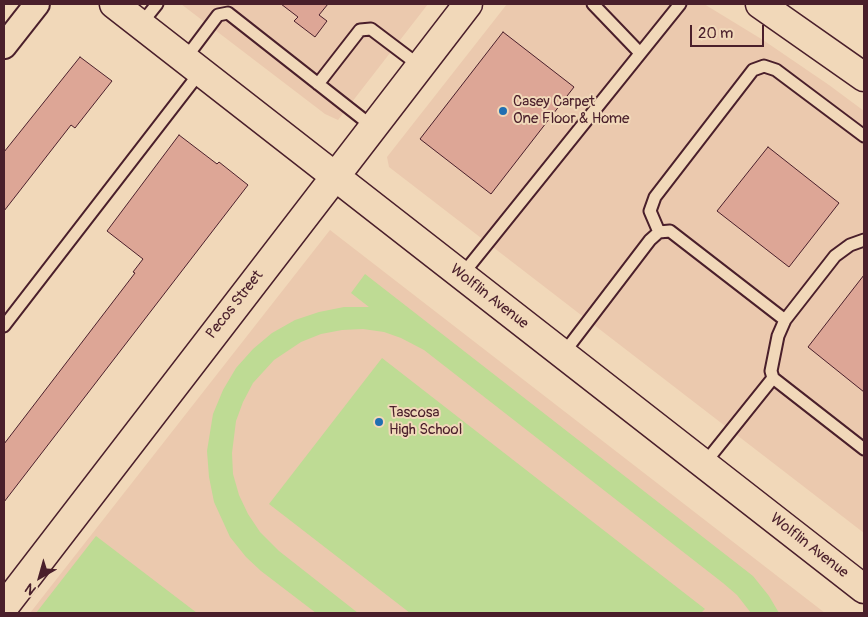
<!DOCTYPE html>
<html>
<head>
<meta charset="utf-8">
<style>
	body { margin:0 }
	#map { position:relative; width:868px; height:617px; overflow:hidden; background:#f1d8b9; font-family:Pangolin,sans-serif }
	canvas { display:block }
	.frame { position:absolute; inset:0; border:5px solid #4a1f2b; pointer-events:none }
	.north { position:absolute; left:15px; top:552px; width:50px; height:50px; -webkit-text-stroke:4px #f1d8b9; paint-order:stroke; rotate:218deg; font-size:14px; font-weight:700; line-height:20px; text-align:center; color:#4a1f2b }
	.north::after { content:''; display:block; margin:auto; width:18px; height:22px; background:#4a1f2b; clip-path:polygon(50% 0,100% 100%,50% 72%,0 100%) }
	.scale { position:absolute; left:690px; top:25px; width:74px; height:22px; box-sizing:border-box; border:2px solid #4a1f2b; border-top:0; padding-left:6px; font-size:15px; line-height:18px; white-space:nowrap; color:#4a1f2b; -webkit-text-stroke:4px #f1d8b9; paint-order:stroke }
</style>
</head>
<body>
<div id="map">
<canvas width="868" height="617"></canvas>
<div class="frame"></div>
<div class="north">N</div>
<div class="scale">20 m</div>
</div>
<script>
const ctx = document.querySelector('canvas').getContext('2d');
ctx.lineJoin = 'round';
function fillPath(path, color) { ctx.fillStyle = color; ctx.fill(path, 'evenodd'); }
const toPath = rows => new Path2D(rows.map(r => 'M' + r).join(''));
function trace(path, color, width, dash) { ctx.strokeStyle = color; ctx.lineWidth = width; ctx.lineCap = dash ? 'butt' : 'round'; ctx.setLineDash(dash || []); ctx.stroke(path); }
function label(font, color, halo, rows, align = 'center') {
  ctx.font = font + ' Pangolin,sans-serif'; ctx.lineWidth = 4; ctx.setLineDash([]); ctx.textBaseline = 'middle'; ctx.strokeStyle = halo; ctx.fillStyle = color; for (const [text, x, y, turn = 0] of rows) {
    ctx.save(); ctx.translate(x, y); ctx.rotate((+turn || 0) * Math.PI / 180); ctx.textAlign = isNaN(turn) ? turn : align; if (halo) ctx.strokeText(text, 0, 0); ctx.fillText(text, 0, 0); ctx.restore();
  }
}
fillPath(toPath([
	[181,4,428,4,338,120,325,114],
	[507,4,704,4,763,40,829,85,864,111,864,533,389,167,387,157],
	[330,230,825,613,30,613]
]), '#ebc9ae');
fillPath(toPath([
	[365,274,753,576,769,596,779,613,751,613,737,595,723,583,424,350,401,338,384,332,363,329,342,330,321,334,301,342,274,360,253,383,243,402,236,421,232,453,233,474,239,495,248,514,260,532,279,551,358,613,316,613,261,571,246,557,230,537,214,502,209,477,207,451,213,414,223,390,236,368,253,349,272,333,295,320,319,312,344,307,369,307,351,293],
	[382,358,705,609,701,613,410,613,269,504],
	[96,536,197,613,36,613]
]), '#bedb94');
const building = toPath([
	[281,4,328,4,319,15,327,21,315,37,294,21,298,17,281,4],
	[503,32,574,87,491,194,420,139,503,32],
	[80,57,112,81,75,128,71,125,4,211,4,152,80,57],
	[179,135,217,164,219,162,248,185,4,502,4,444,135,273,133,272,143,259,107,231,179,135],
	[768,147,839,203,789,267,717,211,768,147],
	[864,275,864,392,808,347,864,275]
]);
fillPath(building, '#dda696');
trace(building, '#4a1f2b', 1);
const lane = toPath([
	[593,4,640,53],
	[141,24,157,4],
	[185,59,218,15,228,13,373,127],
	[318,84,360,30,371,29,420,66],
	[659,232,650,211,655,197,753,70,764,66,776,70,864,136],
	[864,240,850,245,835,256,785,320,778,336,771,371,773,378,864,449],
	[462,275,680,4],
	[4,326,201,71],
	[563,354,650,240,659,232,670,231,785,320],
	[704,464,773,378]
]);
const street = toPath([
	[4,46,37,4]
]);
const secondary = toPath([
	[114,4,864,589],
	[760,4,864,77],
	[4,607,468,4]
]);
trace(lane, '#4a1f2b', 15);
trace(street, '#4a1f2b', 28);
trace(secondary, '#4a1f2b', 31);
trace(lane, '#f1d8b9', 11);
trace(street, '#f1d8b9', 24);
trace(secondary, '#f1d8b9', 28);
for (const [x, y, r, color] of [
	[503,111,5,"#1f6fb2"],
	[379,422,5,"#1f6fb2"]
]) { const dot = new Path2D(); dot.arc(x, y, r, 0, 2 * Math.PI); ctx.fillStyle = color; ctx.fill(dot); trace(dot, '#f1d8b9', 2); }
label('15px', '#4a1f2b', '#f1d8b9', [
	["Casey Carpet",513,102],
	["One Floor & Home",513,119],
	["Tascosa",389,413],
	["High School",389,430]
], 'left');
label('15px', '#4a1f2b', '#f1d8b9', [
	["Wolflin Avenue",489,297,38],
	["Pecos Street",235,305,-52],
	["Wolflin Avenue",809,546,38]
]);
</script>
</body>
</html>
